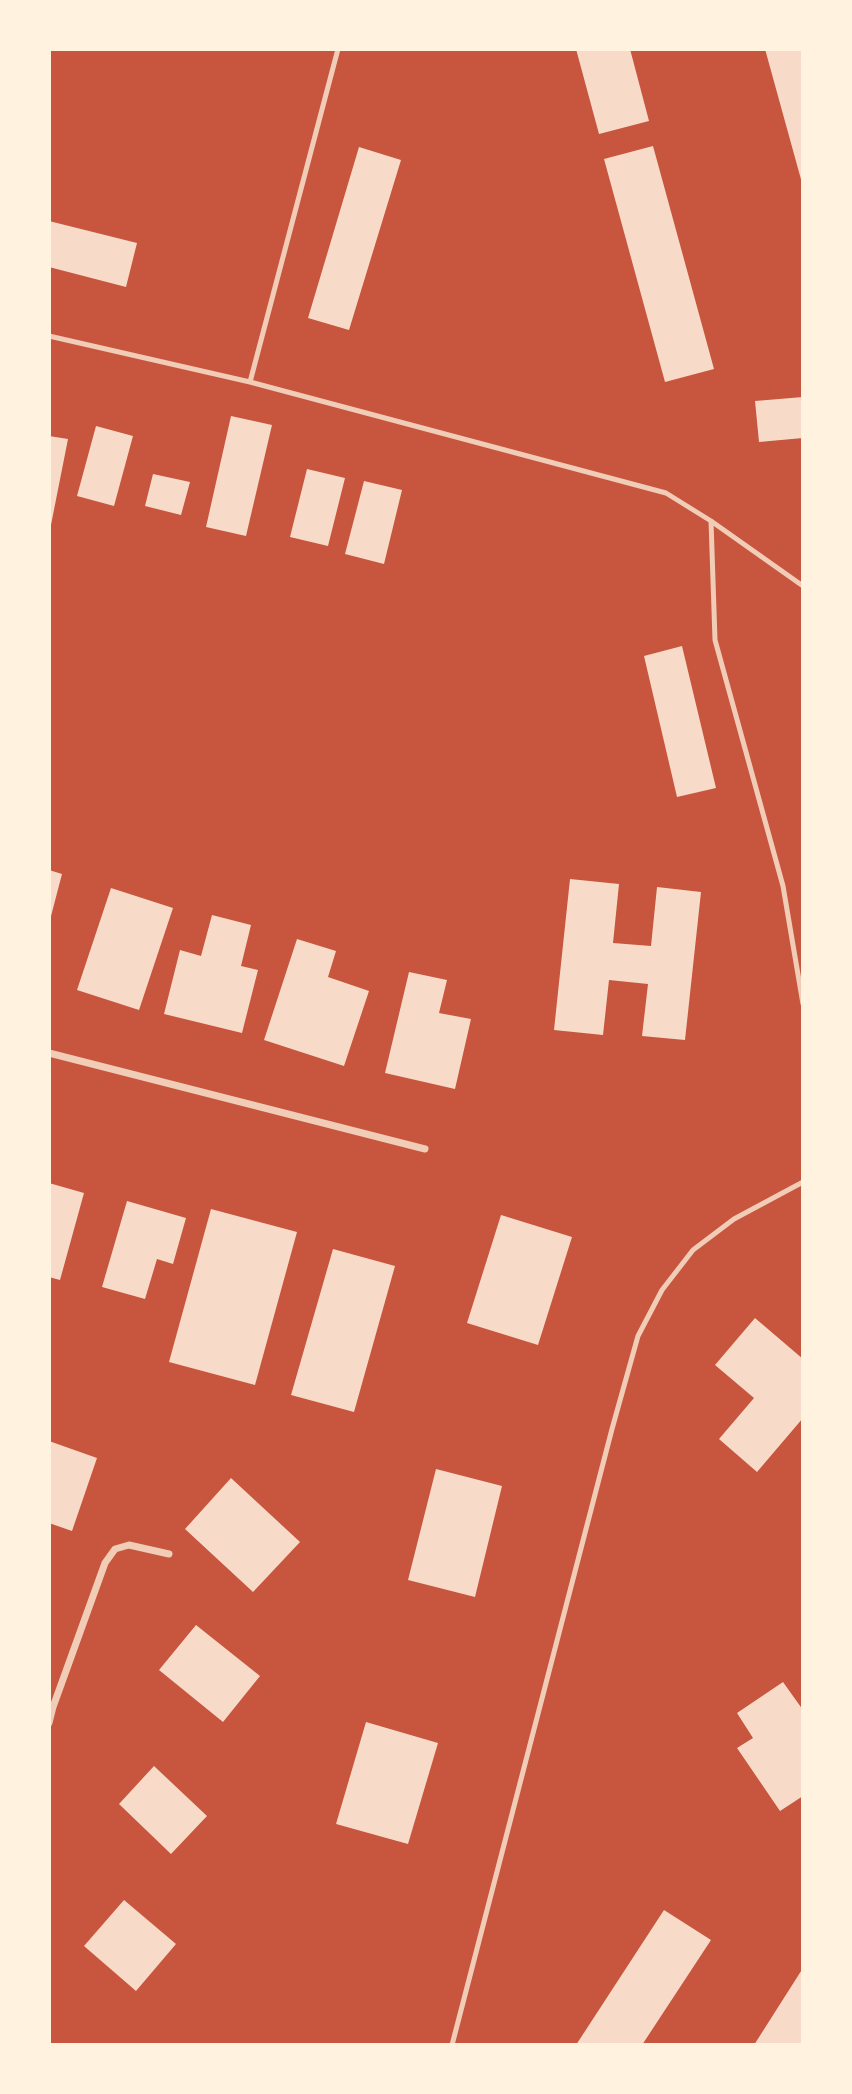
<!DOCTYPE html>
<html>
<head>
<meta charset="utf-8">
<style>
	body { margin:0 }
	#map { position:relative; width:852px; height:2094px; overflow:hidden; background:#c8553d; font-family:Spectral,serif }
	canvas { display:block }
	.frame { position:absolute; inset:0; border:51px solid #fff3e0; pointer-events:none }
</style>
</head>
<body>
<div id="map">
<canvas width="852" height="2094"></canvas>
<div class="frame"></div>
</div>
<script>
const ctx = document.querySelector('canvas').getContext('2d');
ctx.lineJoin = 'round';
function fillPath(path, color) { ctx.fillStyle = color; ctx.fill(path, 'evenodd'); }
const toPath = rows => new Path2D(rows.map(r => 'M' + r).join(''));
function trace(path, color, width, dash) { ctx.strokeStyle = color; ctx.lineWidth = width; ctx.lineCap = dash ? 'butt' : 'round'; ctx.setLineDash(dash || []); ctx.stroke(path); }
fillPath(toPath([
	[576,49,630,49,649,121,599,134],
	[765,49,803,49,803,182,802,183],
	[653,146,714,369,665,382,604,159],
	[359,147,401,160,349,330,308,318],
	[49,221,137,243,126,287,49,267],
	[803,397,803,438,759,442,755,401],
	[231,416,272,425,246,536,206,527],
	[96,426,133,436,114,506,77,496],
	[49,436,68,439,50,530,49,530],
	[307,469,345,478,328,546,290,537],
	[153,474,190,482,181,515,145,506],
	[364,481,402,490,384,564,345,554],
	[682,646,716,788,677,797,644,656],
	[49,870,62,874,50,920,49,920],
	[570,879,619,884,613,943,651,946,657,887,701,892,685,1040,642,1036,648,984,609,980,603,1035,554,1030],
	[111,888,173,908,139,1010,77,990],
	[212,915,251,925,241,966,258,970,242,1033,164,1014,180,950,201,956],
	[297,939,336,951,328,977,369,991,344,1066,264,1040],
	[409,972,447,980,439,1013,471,1019,455,1089,385,1073],
	[49,1183,84,1193,60,1280,49,1277],
	[127,1201,186,1218,173,1264,157,1259,145,1299,102,1287],
	[211,1209,297,1232,255,1385,169,1362],
	[501,1215,572,1237,538,1345,467,1323],
	[333,1249,395,1266,354,1412,291,1395],
	[755,1318,803,1359,803,1418,757,1472,719,1439,754,1398,715,1365],
	[49,1441,97,1458,72,1531,49,1523],
	[436,1469,502,1486,475,1597,408,1580],
	[231,1478,300,1542,253,1592,185,1529],
	[196,1625,260,1676,223,1722,159,1670],
	[783,1682,803,1710,803,1796,780,1811,737,1748,753,1738,737,1713],
	[366,1722,438,1743,408,1844,336,1824],
	[154,1766,207,1816,171,1854,119,1804],
	[124,1900,176,1944,136,1991,84,1946],
	[664,1910,711,1940,642,2045,576,2045],
	[803,1968,803,2045,754,2045]
]), '#f7dbc8');
trace(toPath([
	[49,336,250,382,666,493,711,521,803,586],
	[250,382,338,49],
	[711,521,715,640,783,886,803,1004],
	[452,2045,612,1429,638,1336,662,1290,693,1250,734,1219,803,1182]
]), '#f1ccb7', 5);
trace(toPath([
	[49,1053,425,1149],
	[53,1707,105,1563,115,1549,129,1545,169,1554],
	[49,1723,53,1707,50,1706]
]), '#f1ccb7', 7);
</script>
</body>
</html>
